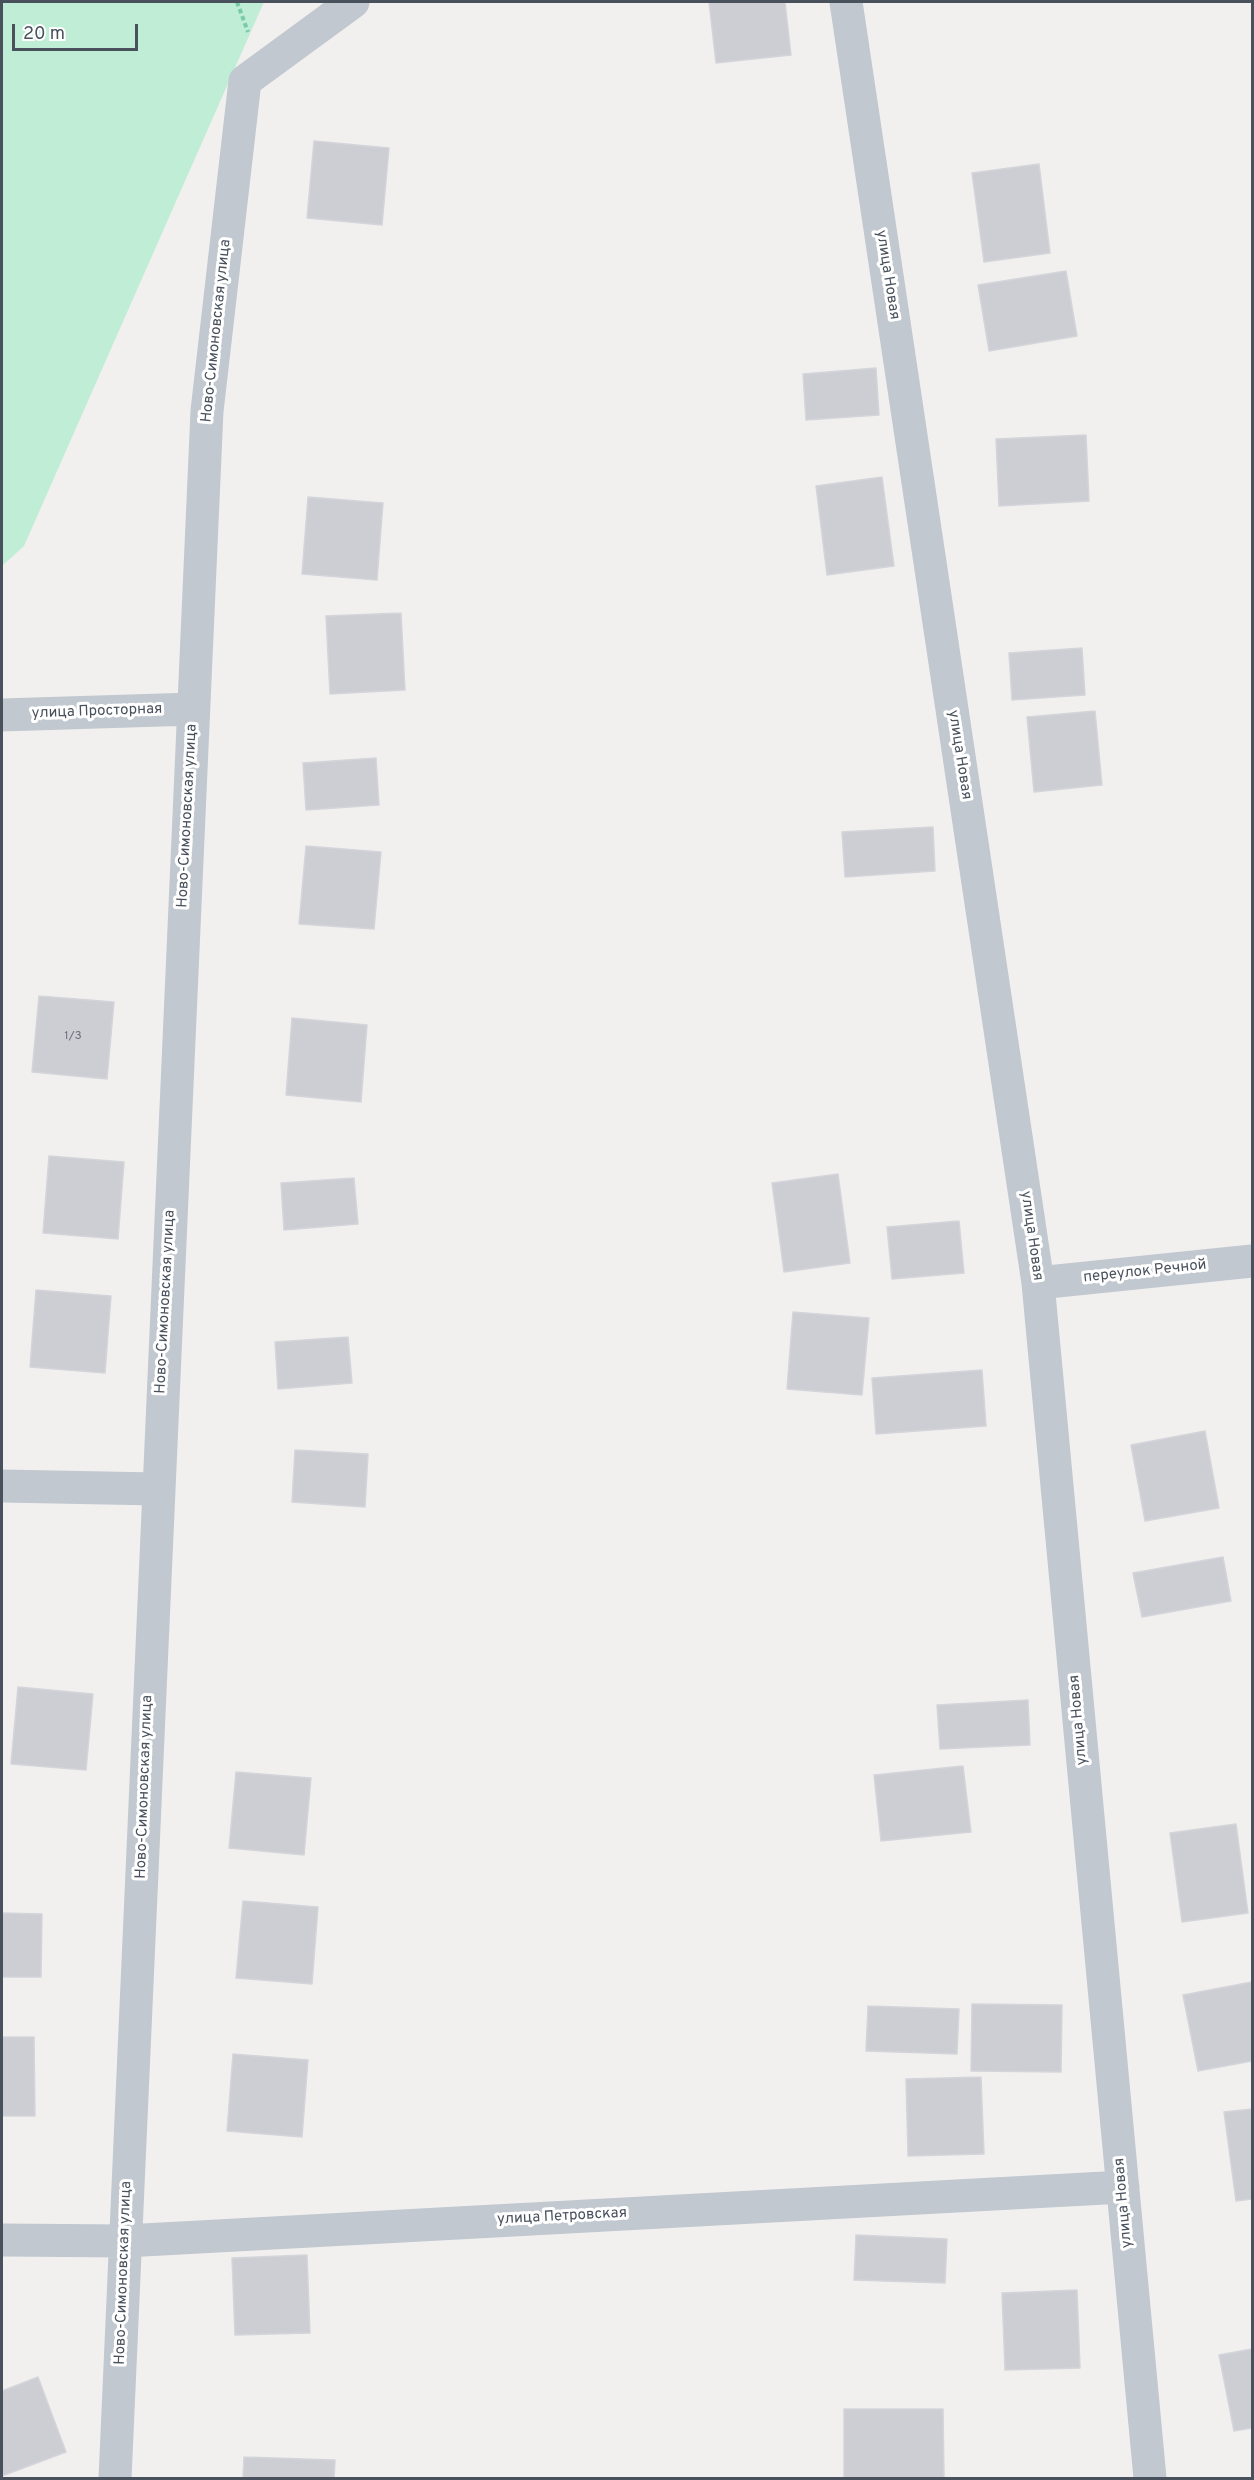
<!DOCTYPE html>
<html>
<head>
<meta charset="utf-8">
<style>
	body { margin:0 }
	#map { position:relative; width:1254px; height:2480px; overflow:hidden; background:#f2f0ef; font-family:Overpass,sans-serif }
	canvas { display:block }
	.frame { position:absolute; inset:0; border:3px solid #48515c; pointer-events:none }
	.scale { position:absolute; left:12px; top:24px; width:126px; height:27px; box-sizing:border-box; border:3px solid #48515c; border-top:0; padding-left:8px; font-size:18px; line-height:21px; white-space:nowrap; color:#48515c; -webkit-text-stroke:4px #fff; paint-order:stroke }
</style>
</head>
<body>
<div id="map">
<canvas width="1254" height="2480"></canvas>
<div class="frame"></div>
<div class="scale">20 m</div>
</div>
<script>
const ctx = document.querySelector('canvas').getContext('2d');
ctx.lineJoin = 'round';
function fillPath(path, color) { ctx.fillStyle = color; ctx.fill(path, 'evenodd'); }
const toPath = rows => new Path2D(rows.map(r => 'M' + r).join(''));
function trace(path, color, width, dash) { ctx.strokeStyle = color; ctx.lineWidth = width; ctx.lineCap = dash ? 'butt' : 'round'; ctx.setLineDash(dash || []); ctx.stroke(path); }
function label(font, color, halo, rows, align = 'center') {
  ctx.font = font + ' Overpass,sans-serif'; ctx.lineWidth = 6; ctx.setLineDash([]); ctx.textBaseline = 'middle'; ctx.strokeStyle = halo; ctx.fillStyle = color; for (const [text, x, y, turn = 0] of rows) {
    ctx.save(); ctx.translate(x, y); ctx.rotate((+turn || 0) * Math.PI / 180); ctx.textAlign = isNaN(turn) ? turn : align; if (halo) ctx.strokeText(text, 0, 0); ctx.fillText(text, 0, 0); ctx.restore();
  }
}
fillPath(toPath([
	[2,2,264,2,24,546,2,566]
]), '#c0edd6');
const building = toPath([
	[709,2,785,2,791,55,716,63,709,2],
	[314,141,389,148,382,225,307,218,314,141],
	[1039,164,1050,253,984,262,972,173,1039,164],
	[1066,271,1077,336,989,351,978,285,1066,271],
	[876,368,879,415,806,420,803,374,876,368],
	[1086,435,1089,501,999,506,996,439,1086,435],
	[882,477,894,566,827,575,816,486,882,477],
	[308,497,383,503,377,580,302,574,308,497],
	[401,613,405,690,330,694,326,616,401,613],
	[1082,648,1085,695,1012,700,1009,653,1082,648],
	[1095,711,1102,785,1034,792,1027,717,1095,711],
	[376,758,379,805,306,810,303,763,376,758],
	[933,827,935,871,845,877,842,832,933,827],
	[306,846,381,852,374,929,299,924,306,846],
	[39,996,114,1002,107,1079,32,1072,39,996],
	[292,1018,367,1025,361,1102,286,1095,292,1018],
	[49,1156,124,1162,118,1239,43,1233,49,1156],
	[838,1174,850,1263,784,1272,772,1183,838,1174],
	[354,1178,358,1224,284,1230,281,1183,354,1178],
	[959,1221,964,1273,892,1279,887,1227,959,1221],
	[36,1290,111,1296,105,1373,30,1367,36,1290],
	[793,1312,869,1318,862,1395,787,1389,793,1312],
	[348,1337,352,1383,278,1389,275,1342,348,1337],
	[982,1370,986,1426,876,1434,872,1378,982,1370],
	[1205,1431,1219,1508,1145,1521,1131,1445,1205,1431],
	[295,1450,368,1454,365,1507,292,1502,295,1450],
	[1223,1557,1231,1601,1142,1617,1133,1573,1223,1557],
	[18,1687,93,1694,86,1770,11,1764,18,1687],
	[1028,1700,1030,1745,940,1749,937,1705,1028,1700],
	[963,1766,971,1832,881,1841,874,1775,963,1766],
	[236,1772,311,1778,304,1855,229,1848,236,1772],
	[1236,1824,1248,1913,1182,1922,1170,1833,1236,1824],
	[243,1901,318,1907,312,1984,236,1978,243,1901],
	[2,1913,42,1914,41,1977,2,1977,2,1913],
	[1252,1982,1252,2061,1198,2071,1183,1995,1252,1982],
	[972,2004,1062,2005,1061,2072,971,2071,972,2004],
	[868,2006,959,2009,957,2054,866,2051,868,2006],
	[2,2037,34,2037,35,2116,2,2116,2,2037],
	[233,2054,308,2060,302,2137,227,2131,233,2054],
	[981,2077,984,2154,908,2156,906,2079,981,2077],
	[1252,2109,1252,2199,1236,2201,1224,2112,1252,2109],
	[856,2235,947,2239,945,2283,854,2280,856,2235],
	[307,2255,310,2333,235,2335,232,2258,307,2255],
	[1077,2290,1080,2368,1005,2370,1002,2293,1077,2290],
	[1252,2349,1252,2428,1234,2431,1219,2355,1252,2349],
	[38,2377,66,2452,2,2476,2,2391,38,2377],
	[844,2409,943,2409,944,2478,844,2478,844,2409],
	[244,2457,335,2460,334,2478,243,2478,244,2457]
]);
fillPath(building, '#cdced4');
trace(building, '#d4d5da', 1.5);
trace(toPath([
	[237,2,248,32]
]), '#7ac9aa', 4, [4.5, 3]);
trace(toPath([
	[846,2,1038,1283,1150,2478],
	[2,715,193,709],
	[1038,1283,1252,1261],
	[2,1486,158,1489],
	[2,2240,125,2241,1123,2187],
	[115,2478,207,411,245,81,353,2]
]), '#c1c8d0', 33);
label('12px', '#69707a', null, [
	["1/3",73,1037]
]);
label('15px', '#48515c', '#fff', [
	["улица Новая",887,275,81],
	["Ново-Симоновская улица",217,331,-84],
	["улица Просторная",97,712,-2],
	["улица Новая",959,755,81],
	["Ново-Симоновская улица",188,816,-87],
	["улица Новая",1031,1236,82],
	["переулок Речной",1145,1272,-6],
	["Ново-Симоновская улица",166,1302,-87],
	["улица Новая",1079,1720,-95],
	["Ново-Симоновская улица",145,1787,-88],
	["улица Новая",1124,2203,-95],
	["улица Петровская",562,2217,-3],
	["Ново-Симоновская улица",124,2273,-88]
]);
</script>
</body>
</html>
